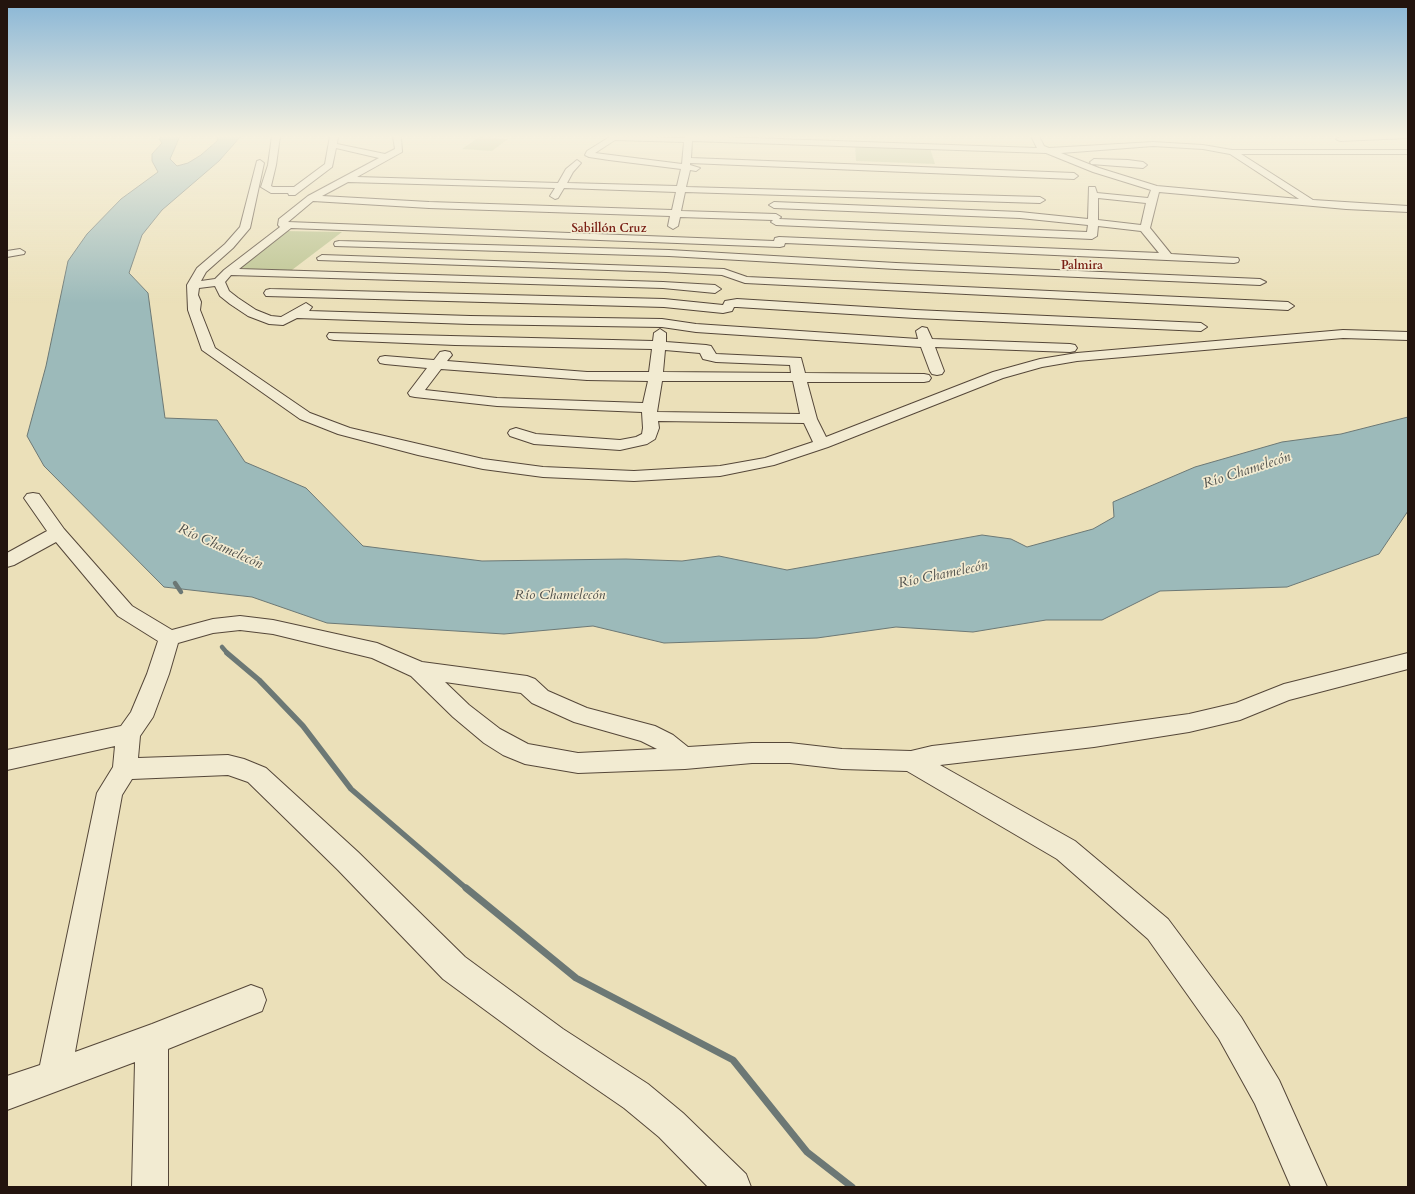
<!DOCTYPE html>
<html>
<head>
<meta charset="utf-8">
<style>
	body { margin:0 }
	#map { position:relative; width:1415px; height:1194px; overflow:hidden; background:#ebe0b9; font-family:Cardo,serif }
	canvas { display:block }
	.frame { position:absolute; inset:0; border:8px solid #23140e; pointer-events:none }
</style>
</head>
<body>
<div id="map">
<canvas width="1415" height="1194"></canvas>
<div class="frame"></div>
</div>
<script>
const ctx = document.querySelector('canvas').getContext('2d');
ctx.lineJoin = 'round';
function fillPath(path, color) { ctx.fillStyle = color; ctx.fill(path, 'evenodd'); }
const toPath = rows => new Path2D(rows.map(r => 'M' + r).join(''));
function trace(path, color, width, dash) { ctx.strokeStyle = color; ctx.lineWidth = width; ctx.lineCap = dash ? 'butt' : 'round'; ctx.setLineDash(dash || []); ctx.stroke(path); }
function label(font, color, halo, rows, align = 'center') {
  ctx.font = font + ' Cardo,serif'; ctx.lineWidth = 3.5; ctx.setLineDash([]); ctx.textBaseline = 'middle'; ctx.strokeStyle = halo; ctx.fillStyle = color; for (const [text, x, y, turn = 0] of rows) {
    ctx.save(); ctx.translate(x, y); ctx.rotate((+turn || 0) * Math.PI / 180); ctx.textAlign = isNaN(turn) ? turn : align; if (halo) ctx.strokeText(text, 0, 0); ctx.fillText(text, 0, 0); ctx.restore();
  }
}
fillPath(toPath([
	[479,137,508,139,492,151,462,149],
	[855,146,930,148,935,164,856,161],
	[283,231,342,232,288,273,234,271]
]), '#bac28e');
const water = toPath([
	[162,136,180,136,170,159,177,166,188,163,201,155,217,141,218,136,241,136,219,161,162,210,142,235,129,273,148,293,165,418,217,420,245,462,306,488,363,546,482,561,626,559,682,561,719,556,787,570,982,535,1011,539,1027,547,1093,529,1114,517,1113,502,1195,467,1282,442,1341,434,1408,417,1408,511,1379,554,1287,587,1160,591,1102,620,1046,620,973,632,896,627,817,638,664,643,593,626,504,634,327,623,252,597,164,587,44,466,27,436,46,366,68,261,87,234,121,199,158,172,152,161,152,154,162,143,159,139,162,136]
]);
fillPath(water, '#9cbaba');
trace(water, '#6c7875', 1);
trace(toPath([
	[175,583,181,592],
	[222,647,228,654]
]), '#6c7875', 4.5);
trace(toPath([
	[227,653,259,680,303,726,351,789,467,889]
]), '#6c7875', 5.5);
trace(toPath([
	[466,888,576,978,733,1060,807,1152,852,1187]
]), '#6c7875', 7);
const minor = toPath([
	[272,136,280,136,276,165,271,186,273,187,294,187,325,164,330,136,338,136,337,144,385,154,395,149,393,136,401,136,402,152,357,177,558,183,566,169,577,160,581,163,573,172,567,183,677,186,681,169,609,160,589,157,585,155,587,151,611,136,685,138,685,136,693,136,1037,148,1031,136,1039,136,1044,146,1049,148,1153,142,1203,145,1232,150,1408,150,1408,154,1241,154,1313,200,1408,206,1408,212,1346,209,1159,192,1150,228,1171,254,1238,258,1239,260,1238,262,1234,263,785,243,784,246,780,247,291,228,239,269,663,282,715,285,721,289,715,293,663,288,231,275,225,282,229,291,238,298,256,310,271,316,281,317,306,303,312,307,309,311,470,316,662,319,696,324,918,339,916,331,922,327,927,328,932,339,1070,344,1075,345,1077,348,1075,351,1070,352,935,347,944,371,942,374,937,375,932,374,930,371,921,347,696,332,662,327,470,324,297,318,283,325,269,324,248,316,230,304,220,296,215,286,199,288,198,295,201,302,200,310,215,348,310,413,350,428,483,459,543,467,634,471,720,466,765,458,813,442,804,423,658,421,659,428,655,439,647,444,620,450,534,444,510,436,508,433,510,430,516,428,536,434,620,440,636,437,642,434,643,428,642,412,497,406,415,397,410,396,408,393,427,368,385,364,380,363,378,360,380,357,385,356,434,360,440,352,445,351,450,352,452,355,447,361,587,372,649,372,652,349,455,345,334,340,329,339,327,336,329,333,653,341,654,333,660,329,666,333,666,342,706,345,711,346,716,354,801,358,805,373,924,374,929,375,931,378,929,381,924,382,807,382,817,419,826,437,993,372,1040,359,1077,353,1343,330,1408,332,1408,340,1343,338,1077,361,1042,367,1003,378,828,447,774,465,720,476,634,481,543,477,483,469,418,455,338,434,300,419,202,350,188,310,187,285,197,268,225,244,240,227,257,161,260,160,264,163,250,228,233,248,206,272,201,281,215,279,224,270,280,227,278,225,279,219,308,196,379,158,336,148,332,167,295,195,289,195,288,193,271,193,261,187,268,165,272,136],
	[615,140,684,142,682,164,595,153,615,140],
	[692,141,1046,153,1093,172,1151,190,1148,198,1097,193,1095,187,1089,187,1088,219,1020,212,774,202,769,205,774,208,1020,218,1088,225,1087,232,779,219,781,217,776,214,681,211,685,192,1040,203,1045,200,1040,197,686,187,690,170,696,171,700,168,690,165,690,163,1074,179,1078,176,1074,173,691,158,692,141],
	[1153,146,1203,149,1230,154,1299,199,1157,186,1099,168,1061,153,1153,146],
	[348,182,555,188,550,196,555,199,558,198,564,188,676,192,672,210,429,202,322,196,348,182],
	[1098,198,1146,203,1141,225,1098,220,1098,198],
	[313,201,429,208,670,216,668,226,673,229,678,226,680,217,773,220,771,222,776,225,1092,239,1097,236,1098,226,1141,231,1159,253,779,237,775,238,774,241,288,222,313,201],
	[665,350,700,353,703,359,716,362,790,365,791,373,663,372,665,350],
	[441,369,587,380,648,381,643,403,497,398,425,390,441,369],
	[662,381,793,381,800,414,657,412,662,381],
	[1408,136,1408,138,1340,141,1336,139,1340,137,1353,136,1408,136],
	[1094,159,1128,160,1143,162,1147,165,1143,168,1091,164,1090,162,1094,159],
	[339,241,669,250,896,263,1260,279,1266,282,1260,285,896,269,669,256,335,246,334,244,335,242,339,241],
	[20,249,25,252,24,254,7,257,7,251,20,249],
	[322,255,724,269,747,277,1288,302,1294,306,1288,310,745,283,722,275,666,272,318,260,317,258,322,255],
	[270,289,664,299,723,305,725,301,737,299,915,310,1201,323,1207,327,1201,331,915,318,737,307,734,307,732,311,723,313,664,307,266,296,264,293,266,290,270,289],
	[33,493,39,494,64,529,132,606,172,630,213,619,240,616,273,620,377,643,422,662,527,676,535,679,548,691,587,708,655,726,673,735,688,747,752,743,790,743,842,749,911,751,932,746,1094,727,1189,714,1236,703,1284,684,1408,653,1408,669,1289,700,1240,720,1189,732,1094,747,940,765,1075,841,1168,919,1241,1017,1279,1080,1327,1187,1291,1187,1255,1104,1219,1039,1148,939,1057,859,907,771,842,769,790,763,752,763,685,769,578,773,525,764,503,755,484,743,453,717,411,676,372,658,273,634,240,630,213,633,178,643,169,674,153,717,140,736,138,758,228,755,244,759,266,768,358,852,465,957,563,1029,648,1084,683,1113,746,1174,751,1187,708,1187,659,1137,624,1108,541,1051,443,979,338,870,248,782,228,775,132,779,122,795,75,1052,152,1024,251,985,262,989,266,1000,262,1011,168,1049,168,1187,132,1187,135,1062,7,1110,7,1076,40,1065,97,793,113,767,115,746,7,770,7,750,121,726,131,712,147,674,158,641,118,616,56,542,14,565,7,567,7,553,47,531,24,498,27,494,33,493],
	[445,682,521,693,532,703,574,722,641,741,657,749,578,753,528,744,500,729,469,705,445,682]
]);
trace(minor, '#554739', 2);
fillPath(minor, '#f2ebd2');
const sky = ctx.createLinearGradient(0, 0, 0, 303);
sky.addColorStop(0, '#89b6d6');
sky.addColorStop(0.45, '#f6f1e0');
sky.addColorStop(1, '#f6f1e000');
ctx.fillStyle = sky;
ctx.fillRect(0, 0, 1415, 303);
label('bold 12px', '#7a1f14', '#f2ebd2', [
	["Sabillón Cruz",609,229],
	["Palmira",1082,266]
]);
label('italic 14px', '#4d4e4a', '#f2ebd2', [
	["Río Chamelecón",1247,471,-18],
	["Río Chamelecón",220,547,24],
	["Río Chamelecón",943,575,-12],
	["Río Chamelecón",560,596]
]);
</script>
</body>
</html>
